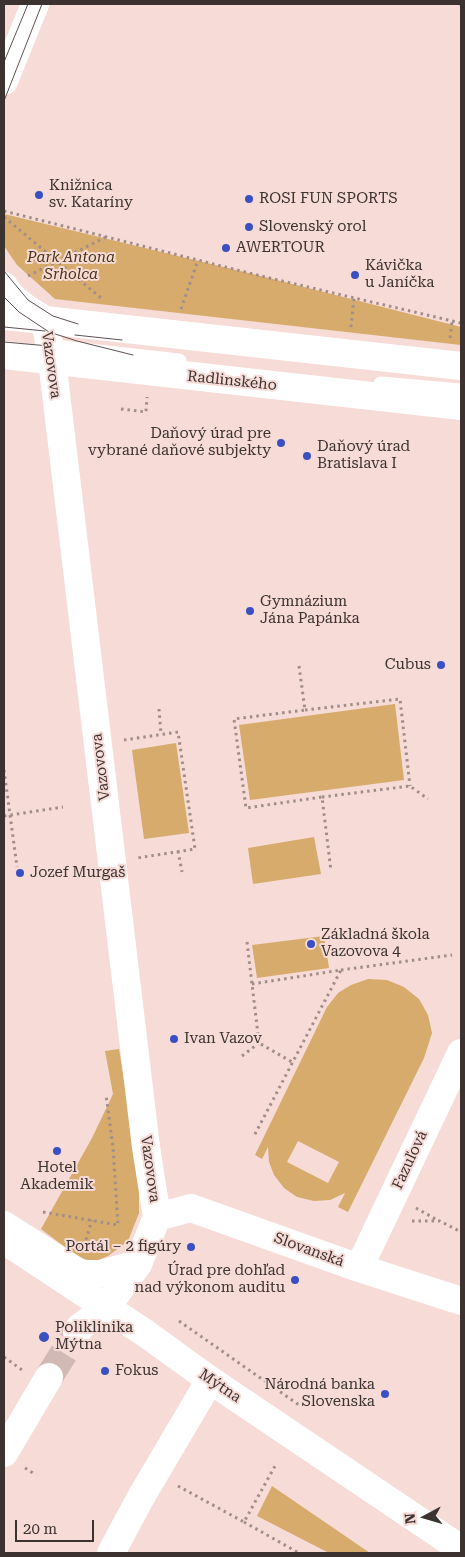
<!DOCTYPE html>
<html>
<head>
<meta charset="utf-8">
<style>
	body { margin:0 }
	#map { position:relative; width:465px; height:1557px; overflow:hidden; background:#f6dbd6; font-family:"Roboto Serif",serif }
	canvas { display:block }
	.frame { position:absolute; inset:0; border:5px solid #3c3230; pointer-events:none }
	.north { position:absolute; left:400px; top:1492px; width:50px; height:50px; -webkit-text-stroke:4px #f6dbd6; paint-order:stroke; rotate:264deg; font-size:14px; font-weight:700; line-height:20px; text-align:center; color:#3c3230 }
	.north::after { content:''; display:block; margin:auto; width:18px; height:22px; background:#3c3230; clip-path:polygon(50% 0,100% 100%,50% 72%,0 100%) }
	.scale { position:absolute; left:15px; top:1520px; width:79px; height:22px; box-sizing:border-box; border:2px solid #3c3230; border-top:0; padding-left:6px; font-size:15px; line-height:18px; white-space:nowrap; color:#3c3230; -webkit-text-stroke:4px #f6dbd6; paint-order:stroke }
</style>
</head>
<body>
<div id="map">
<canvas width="465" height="1557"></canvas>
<div class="frame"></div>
<div class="north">N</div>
<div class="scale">20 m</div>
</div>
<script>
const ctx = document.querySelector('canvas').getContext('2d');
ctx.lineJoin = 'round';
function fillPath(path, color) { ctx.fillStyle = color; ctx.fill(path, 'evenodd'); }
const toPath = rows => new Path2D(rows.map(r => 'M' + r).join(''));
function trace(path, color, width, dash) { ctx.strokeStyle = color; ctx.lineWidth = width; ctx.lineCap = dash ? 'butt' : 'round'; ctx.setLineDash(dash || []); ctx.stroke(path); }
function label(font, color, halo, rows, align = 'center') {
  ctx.font = font + ' "Roboto Serif",serif'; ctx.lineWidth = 4; ctx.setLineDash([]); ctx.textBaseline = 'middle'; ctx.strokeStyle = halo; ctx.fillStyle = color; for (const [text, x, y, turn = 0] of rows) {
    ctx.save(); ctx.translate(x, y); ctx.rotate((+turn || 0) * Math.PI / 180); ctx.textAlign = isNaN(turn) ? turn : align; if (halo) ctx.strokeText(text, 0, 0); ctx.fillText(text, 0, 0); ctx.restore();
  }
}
fillPath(toPath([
	[4,214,261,276,461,327,461,345,55,299,17,265,4,246],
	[395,704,404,780,250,800,239,725],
	[176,743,189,833,144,839,132,750],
	[314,837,321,874,253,884,248,848],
	[324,936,329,968,257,978,252,945],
	[368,979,387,980,404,987,419,999,428,1015,432,1033,424,1058,348,1212,338,1207,345,1193,330,1200,314,1201,297,1197,284,1188,274,1175,269,1162,268,1147,262,1159,255,1155,327,1007,338,993,351,985],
	[298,1141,339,1162,328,1183,287,1162],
	[119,1049,139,1173,139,1213,128,1241,108,1256,94,1262,78,1257,41,1229,92,1138,113,1094,105,1051],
	[272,1486,370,1553,329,1553,257,1516]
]), '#d6ab6c');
trace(toPath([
	[49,1377,77,1332]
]), '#d1b9b5', 28, [28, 14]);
trace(toPath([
	[460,4,461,5],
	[4,211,261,276,461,323],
	[4,217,101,298],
	[28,276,108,236],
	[181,309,198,260],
	[351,327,354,298],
	[450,338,452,321],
	[121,409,146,412,147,397],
	[299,666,305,710,234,719,246,808,322,797,331,871],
	[159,709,161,734],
	[305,710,400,699,410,786],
	[124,740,178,732,195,849,137,858],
	[4,770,17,867],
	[322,797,410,786,428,799],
	[4,816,63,807],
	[178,851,182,872],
	[247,942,259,1043,292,1062],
	[341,970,452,955],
	[252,984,341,970,254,1136],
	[242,1056,259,1043],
	[416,1208,439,1221],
	[43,1212,118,1225,113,1147,106,1095],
	[412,1221,440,1221,461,1232],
	[84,1246,92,1220],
	[179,1321,299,1405],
	[4,1357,22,1370],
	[25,1468,33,1473],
	[178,1486,244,1522,275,1466],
	[244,1522,299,1553]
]), '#a18e8a', 3, [2.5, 4]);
trace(toPath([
	[53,347,179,361],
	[381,384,461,391]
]), '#fff', 15);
trace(toPath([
	[4,81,35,4],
	[4,286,11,296,27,309,45,320,461,366],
	[4,355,461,406],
	[157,1217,191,1208,359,1268,461,1301],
	[4,1225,81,1274,100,1274,138,1264],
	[359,1268,461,1053],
	[77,1332,80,1327,106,1308],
	[4,1453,49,1377],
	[111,1553,141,1497,210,1380]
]), '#fff', 28);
trace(toPath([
	[4,316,45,320,47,332,52,360,146,1147,157,1217,138,1264,106,1308],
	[4,1240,145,1333,210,1380,461,1549]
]), '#fff', 28);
trace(toPath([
	[4,62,28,4],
	[4,101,42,4],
	[4,271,28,300,53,316,78,324],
	[4,297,19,312,49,332,77,341,133,355],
	[4,327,45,331],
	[75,335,122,340],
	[4,342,49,346]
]), '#5f514f', 1);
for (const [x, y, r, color] of [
	[39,195,5,"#3a4fc2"],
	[249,199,5,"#3a4fc2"],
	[249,227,5,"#3a4fc2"],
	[226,248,5,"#3a4fc2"],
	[355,275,5,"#3a4fc2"],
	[281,443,5,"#3a4fc2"],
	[307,456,5,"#3a4fc2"],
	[250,611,5,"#3a4fc2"],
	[441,665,5,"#3a4fc2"],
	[20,873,5,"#3a4fc2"],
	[311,944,5,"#3a4fc2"],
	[174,1039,5,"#3a4fc2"],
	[57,1151,5,"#3a4fc2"],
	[191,1247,5,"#3a4fc2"],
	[295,1280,5,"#3a4fc2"],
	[44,1337,6,"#3a4fc2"],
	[105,1371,5,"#3a4fc2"],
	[385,1394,5,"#3a4fc2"]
]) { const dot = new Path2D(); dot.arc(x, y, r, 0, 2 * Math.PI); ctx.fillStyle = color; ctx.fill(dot); trace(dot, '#f6dbd6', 2); }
label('15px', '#3c3230', '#f6dbd6', [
	["Knižnica",49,186],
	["sv. Kataríny",49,203],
	["ROSI FUN SPORTS",259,199],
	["Slovenský orol",259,227],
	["AWERTOUR",236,248],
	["Kávička",365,266],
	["u Janíčka",365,283],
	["Daňový úrad pre",271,434,"right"],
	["vybrané daňové subjekty",271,451,"right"],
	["Daňový úrad",317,447],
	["Bratislava I",317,464],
	["Gymnázium",260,602],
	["Jána Papánka",260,619],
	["Cubus",431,665,"right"],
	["Jozef Murgaš",30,873],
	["Základná škola",321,935],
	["Vazovova 4",321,952],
	["Ivan Vazov",184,1039],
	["Hotel",57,1168,"center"],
	["Akademik",57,1185,"center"],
	["Portál – 2 figúry",181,1247,"right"],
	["Úrad pre dohľad",285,1271,"right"],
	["nad výkonom auditu",285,1288,"right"],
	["Poliklinika",55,1328],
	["Mýtna",55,1345],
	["Fokus",115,1371],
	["Národná banka",375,1385,"right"],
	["Slovenska",375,1402,"right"]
], 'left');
label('italic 15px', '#4a3515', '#f6dbd6', [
	["Park Antona",71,258],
	["Srholca",71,275]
]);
label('15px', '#3c3230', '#f6dbd6', [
	["Vazovova",51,365,82],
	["Radlinského",232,381,6],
	["Vazovova",101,767,-97],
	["Fazuľová",410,1160,-65],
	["Vazovova",150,1169,82],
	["Slovanská",309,1250,20],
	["Mýtna",220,1386,34]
]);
</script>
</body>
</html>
